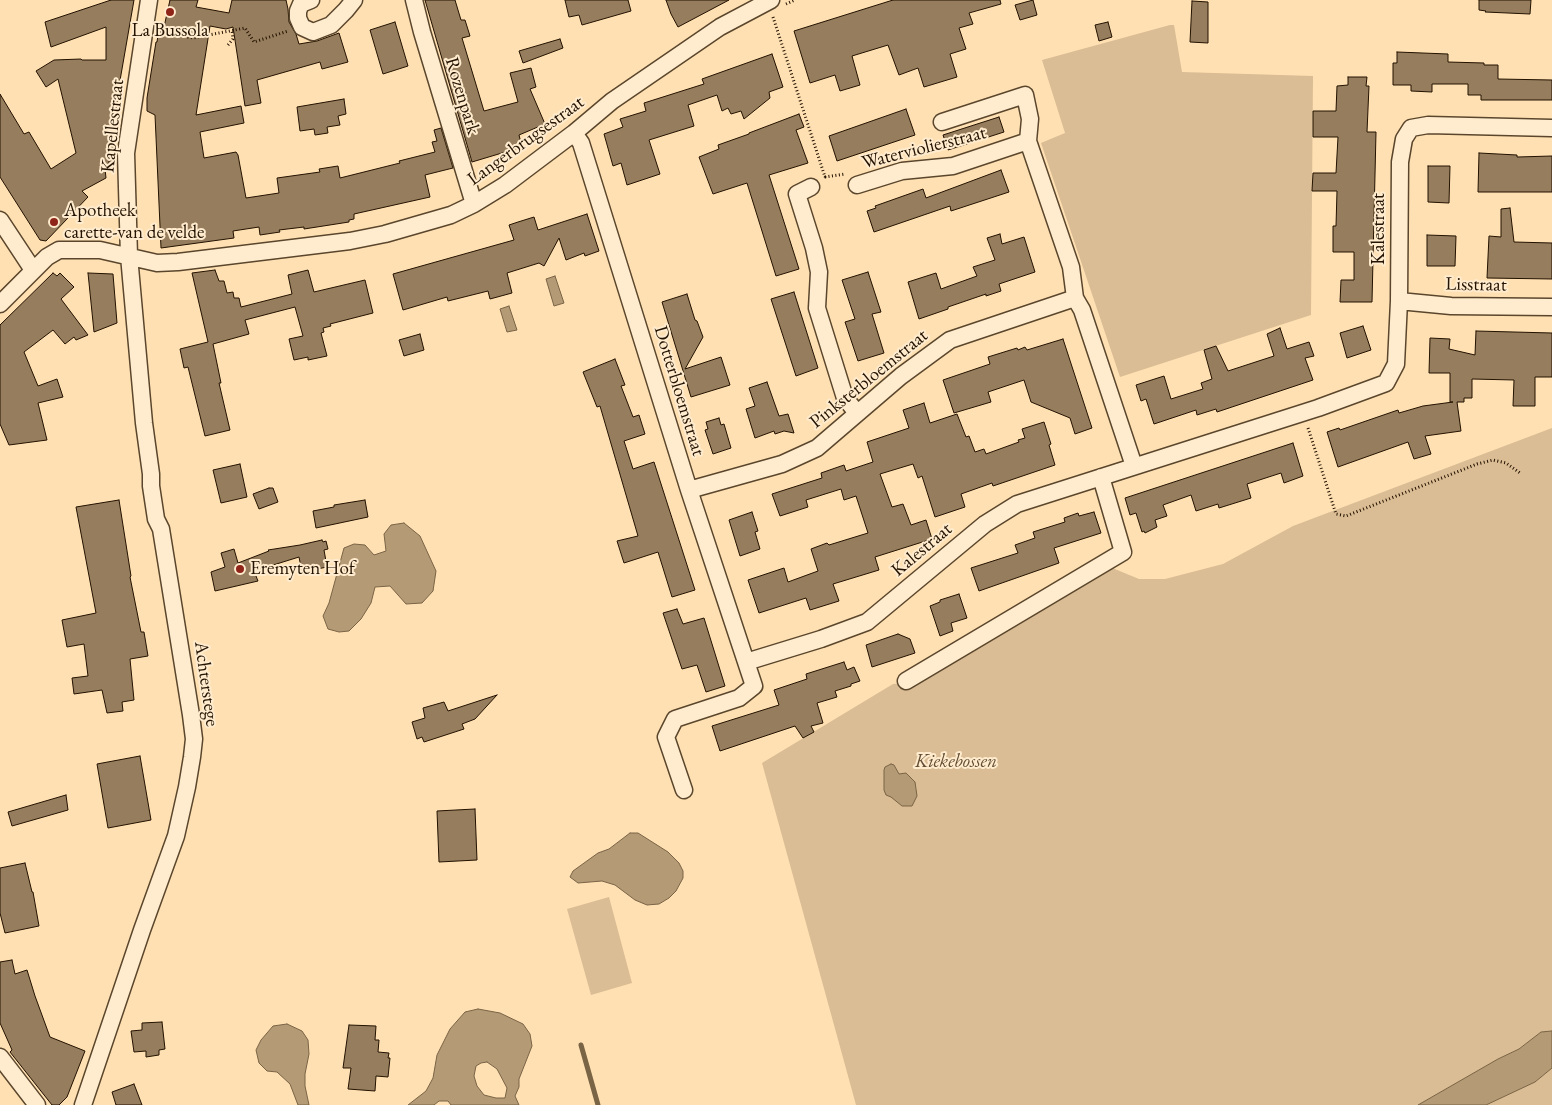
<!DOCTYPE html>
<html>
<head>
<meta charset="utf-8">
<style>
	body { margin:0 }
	canvas { display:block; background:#ffe0b2 }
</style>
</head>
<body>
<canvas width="1552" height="1105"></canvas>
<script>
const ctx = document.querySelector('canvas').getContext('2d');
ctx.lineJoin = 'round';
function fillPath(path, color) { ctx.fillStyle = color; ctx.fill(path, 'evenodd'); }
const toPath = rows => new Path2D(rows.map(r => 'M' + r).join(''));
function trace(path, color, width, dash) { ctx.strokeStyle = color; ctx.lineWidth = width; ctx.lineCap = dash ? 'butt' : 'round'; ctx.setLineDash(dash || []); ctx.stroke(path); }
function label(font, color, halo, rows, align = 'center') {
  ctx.font = font + ' "EB Garamond",serif'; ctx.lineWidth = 4; ctx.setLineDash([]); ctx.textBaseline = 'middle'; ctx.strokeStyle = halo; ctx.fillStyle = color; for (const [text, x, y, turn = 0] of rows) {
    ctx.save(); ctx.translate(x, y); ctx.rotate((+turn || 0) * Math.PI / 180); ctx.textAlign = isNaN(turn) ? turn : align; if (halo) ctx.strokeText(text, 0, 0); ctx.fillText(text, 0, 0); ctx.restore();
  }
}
fillPath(toPath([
	[1170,25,1174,25,1182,72,1313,76,1311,315,1120,377,1041,143,1065,133,1042,60],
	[1552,428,1552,1031,1541,1032,1519,1049,1498,1059,1418,1105,856,1105,762,763,893,684,902,683,968,653,1110,567,1139,579,1165,579,1223,564,1293,526],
	[609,897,632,983,591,995,567,909],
	[1552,1068,1552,1105,1486,1105,1535,1082]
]), '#dabd94');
const water = toPath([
	[555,276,564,303,554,306,546,279,555,276],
	[509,306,517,330,507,332,500,309,509,306],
	[404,523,420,536,436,571,433,591,422,603,406,604,390,586,375,587,371,603,361,619,349,631,339,632,328,629,323,616,329,603,344,548,354,544,365,545,374,555,386,551,384,534,391,525,404,523],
	[891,764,894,765,899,774,906,773,915,782,917,796,912,806,902,806,891,797,886,795,884,790,884,770,885,767,891,764],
	[630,833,638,833,668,852,679,863,683,871,683,878,676,891,669,898,659,904,647,905,635,900,615,885,602,881,578,883,570,877,573,871,598,853,609,849,630,833],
	[478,1009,500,1013,523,1024,530,1034,532,1046,519,1079,519,1087,515,1096,519,1105,451,1105,448,1101,439,1101,434,1105,408,1105,426,1091,433,1078,437,1055,450,1029,465,1012,478,1009],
	[487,1062,497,1069,507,1088,505,1098,496,1098,484,1095,477,1086,474,1076,476,1066,481,1063,487,1062],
	[287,1024,302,1031,308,1040,309,1054,305,1074,305,1086,309,1105,298,1105,290,1084,277,1072,267,1071,259,1063,256,1050,261,1040,273,1026,287,1024],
	[1552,1031,1552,1068,1535,1082,1486,1105,1418,1105,1498,1059,1519,1049,1541,1032,1552,1031]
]);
fillPath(water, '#b49a75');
trace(water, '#7a6446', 1);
trace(toPath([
	[581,1045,598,1105]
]), '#7a6446', 5);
const building = toPath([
	[111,0,134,0,118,92,112,161,109,161,109,169,105,169,106,178,82,191,88,197,46,241,40,240,0,177,0,94,24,134,29,132,51,169,76,153,58,79,46,87,36,71,54,60,81,59,82,60,106,60,106,27,51,47,45,22,111,0],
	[170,0,198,0,196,7,229,13,232,0,286,0,288,9,289,22,296,34,299,44,317,41,339,33,348,62,322,69,320,62,257,80,261,103,245,106,233,27,226,29,210,26,196,115,241,106,244,123,200,132,204,158,236,152,238,155,246,198,279,193,277,178,320,172,319,169,338,166,340,178,400,163,399,161,435,152,432,142,437,141,434,130,441,128,453,168,425,175,430,197,354,214,354,219,349,220,349,222,304,229,304,227,279,230,280,232,260,235,259,227,233,231,234,238,161,248,155,115,147,111,147,98,156,42,157,42,158,35,162,36,170,0],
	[425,0,455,0,461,20,465,20,470,36,462,38,484,111,518,102,510,73,531,68,536,87,530,89,545,124,519,135,522,147,472,162,425,0],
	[565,0,628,0,631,11,582,25,579,15,569,17,565,0],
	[666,0,729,0,678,27,671,14,666,0],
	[893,0,1000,0,1001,4,969,13,973,24,959,28,966,49,950,54,957,77,924,87,918,68,899,75,888,45,852,56,860,85,840,91,835,75,810,83,794,31,893,0],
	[1033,0,1037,15,1020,20,1015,5,1033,0],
	[1479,0,1531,0,1530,14,1485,12,1486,11,1479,10,1479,0],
	[1192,1,1208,2,1208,43,1190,42,1192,1],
	[395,22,408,66,383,74,370,30,395,22],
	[1108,22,1112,37,1099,41,1095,25,1108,22],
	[560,39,563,48,523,63,519,51,560,39],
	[1397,52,1448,54,1448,62,1484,63,1484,65,1498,65,1498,79,1552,80,1552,100,1481,100,1481,95,1468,95,1468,84,1432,84,1432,92,1411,91,1411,85,1393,85,1393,63,1397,63,1397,52],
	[772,54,783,87,769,92,770,98,744,119,741,111,731,114,728,108,722,111,717,95,688,105,694,126,649,140,660,174,627,185,621,163,613,166,604,134,623,127,620,119,646,111,644,103,704,84,702,79,772,54],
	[1348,77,1367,77,1366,86,1369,86,1367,132,1376,132,1372,302,1340,302,1341,280,1354,280,1354,252,1333,252,1333,226,1336,226,1337,191,1312,191,1313,173,1336,173,1338,137,1313,137,1313,111,1336,111,1337,86,1348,85,1348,77],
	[344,99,346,114,338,116,340,125,327,127,328,133,315,135,314,129,300,131,297,107,344,99],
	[906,109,915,135,837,161,829,136,906,109],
	[799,114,804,127,796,130,808,163,769,175,799,269,776,276,747,183,713,194,699,157,719,149,718,145,749,134,749,133,799,114],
	[999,117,1004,132,948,150,943,135,999,117],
	[1479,153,1517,155,1517,157,1552,156,1552,192,1478,192,1479,153],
	[1428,166,1450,166,1449,203,1428,202,1428,166],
	[1001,170,1009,192,951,211,950,206,874,232,867,211,876,208,875,206,923,189,926,198,1001,170],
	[1510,208,1514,242,1552,243,1552,279,1487,278,1489,236,1501,237,1501,209,1510,208],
	[587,214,599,251,585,256,584,253,566,260,559,238,544,266,539,263,507,273,512,293,490,299,488,291,448,301,447,297,403,310,393,274,514,240,509,225,518,222,534,217,538,230,587,214],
	[1000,234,1002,244,1024,237,1035,272,999,284,1001,291,986,296,986,294,948,307,948,309,919,319,908,282,936,273,941,289,977,276,973,267,995,260,987,238,1000,234],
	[1427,235,1456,236,1455,266,1427,266,1427,235],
	[215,270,219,281,224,281,227,293,233,292,234,298,239,298,241,307,292,294,288,275,308,270,314,292,365,280,373,313,330,324,331,326,323,328,324,332,321,333,327,356,308,360,308,357,294,360,289,339,303,336,295,307,245,320,249,334,213,344,221,383,219,383,230,430,205,436,188,367,184,368,180,349,208,342,192,273,215,270],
	[868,272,881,312,872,314,884,353,858,361,845,322,855,319,842,280,868,272],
	[53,273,57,276,60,273,74,287,61,299,88,335,76,340,74,337,65,344,53,330,24,352,38,386,57,379,63,397,38,403,47,440,9,445,0,424,0,325,53,273],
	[88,273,113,274,117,323,94,332,88,273],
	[794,292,818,368,796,376,771,299,794,292],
	[687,294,695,320,697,321,703,337,685,369,721,357,730,385,691,397,662,302,687,294],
	[1363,326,1371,350,1347,358,1340,333,1363,326],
	[1280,328,1287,349,1309,342,1314,356,1305,358,1313,380,1217,412,1216,409,1197,415,1196,410,1154,424,1146,399,1141,401,1136,385,1164,376,1171,399,1203,389,1201,383,1212,379,1204,350,1216,346,1228,371,1274,356,1267,334,1280,328],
	[1476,331,1552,333,1552,377,1535,377,1535,406,1513,406,1514,380,1472,379,1472,398,1464,398,1464,402,1457,402,1461,431,1425,436,1431,454,1414,459,1408,442,1338,467,1327,432,1339,428,1340,430,1398,410,1399,413,1423,406,1453,402,1450,402,1450,373,1429,373,1430,338,1450,339,1449,349,1475,355,1476,331],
	[420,334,424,350,404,356,399,340,420,334],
	[1063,339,1092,428,1075,434,1070,418,1031,402,1024,380,988,392,991,402,954,413,943,380,990,364,988,357,1017,348,1018,350,1025,347,1027,350,1063,339],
	[615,359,625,385,621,386,633,417,639,415,645,434,624,441,633,469,654,462,695,590,672,597,658,552,624,563,617,541,638,536,600,406,597,407,583,372,615,359],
	[767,382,779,416,788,414,794,433,784,431,775,434,774,431,755,438,746,409,755,406,749,388,767,382],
	[924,403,930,423,957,414,966,437,969,436,975,452,984,449,986,454,1019,442,1018,440,1025,438,1022,429,1044,422,1051,444,1049,445,1055,465,993,486,992,483,961,494,965,507,935,517,922,476,918,478,913,464,880,474,892,507,903,504,911,525,926,520,932,539,875,557,879,570,833,584,839,601,810,610,806,598,759,613,748,580,784,568,788,582,818,571,811,549,827,543,829,545,868,533,856,496,844,500,841,489,806,500,808,507,780,516,772,494,822,478,821,473,844,465,846,471,873,462,867,442,909,428,903,410,924,403],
	[719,418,721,425,724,424,731,448,713,454,705,430,708,429,706,422,719,418],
	[1293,443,1303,476,1284,483,1281,473,1247,484,1251,498,1219,508,1218,504,1196,511,1191,495,1163,505,1167,516,1155,520,1157,527,1145,533,1144,531,1142,532,1136,513,1130,515,1125,498,1293,443],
	[240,464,247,497,221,503,213,470,240,464],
	[269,488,273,488,278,502,259,509,253,494,269,488],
	[119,500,131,576,130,577,141,632,144,632,148,656,130,659,134,700,122,702,123,711,107,713,102,690,74,694,72,678,88,676,84,644,67,647,62,620,96,613,76,507,119,500],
	[365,500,368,517,316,528,313,511,334,507,334,505,365,500],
	[752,512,758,531,755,532,760,549,740,556,729,520,752,512],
	[1094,512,1101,533,1054,548,1059,563,979,591,971,568,1018,553,1015,545,1035,538,1033,532,1065,522,1064,518,1078,513,1079,516,1094,512],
	[322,540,323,542,326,541,328,549,324,550,327,567,302,572,299,557,254,571,258,581,215,591,211,572,225,567,221,553,234,549,238,563,269,551,268,550,300,545,322,540],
	[959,594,967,618,951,623,953,631,940,636,930,606,940,602,940,600,959,594],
	[677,609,683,624,704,618,725,686,706,692,697,665,682,669,663,613,677,609],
	[898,634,910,639,915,653,872,667,866,645,898,634],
	[844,662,847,670,854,667,860,681,851,684,851,686,835,691,837,697,817,703,823,723,811,726,814,732,803,738,795,726,720,751,712,726,779,705,774,690,807,679,806,674,844,662],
	[497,695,475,719,462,724,464,729,424,742,422,737,417,739,412,722,425,718,423,708,444,702,448,711,497,695],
	[140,756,151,820,108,828,97,764,140,756],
	[66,795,68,810,12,826,8,812,66,795],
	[475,809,477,860,439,862,437,811,475,809],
	[25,863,32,892,33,892,39,926,5,933,0,913,0,868,25,863],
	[12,960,15,974,27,970,35,996,50,1037,85,1051,67,1097,59,1105,52,1105,10,1052,12,1050,0,1023,0,962,12,960],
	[162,1022,165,1049,159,1050,159,1055,146,1057,146,1051,134,1052,131,1031,142,1030,142,1023,162,1022],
	[349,1025,376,1026,375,1040,379,1040,378,1052,389,1053,388,1058,390,1058,388,1077,376,1076,375,1091,348,1089,351,1068,343,1068,349,1025],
	[134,1084,142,1105,116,1105,112,1092,134,1084]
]);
fillPath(building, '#957d5d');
trace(building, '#231200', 1);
const minor = toPath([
	[311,0,301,4,298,11,298,18,302,27,313,32,331,25,346,10,354,0],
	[414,0,422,32,474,204],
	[942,122,1025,95,1030,119,1028,141,1071,267,1075,298],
	[574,133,581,143,689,490,754,686,739,698,675,719,666,737,684,790],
	[857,185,902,171,953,166,1028,141],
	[811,187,797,194,814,248,819,272,817,308,845,398,857,413],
	[0,220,33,270],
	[1399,301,1451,306,1552,307],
	[0,304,47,257,59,250,100,250,157,263,178,262,350,241,385,234,451,215,474,204,505,185,574,133,612,101,720,27,771,0],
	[689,490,782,464,817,448,901,376,950,340,1075,298,1082,310,1134,466],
	[746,662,821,639,867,622,985,524,1017,504,1318,408,1386,383,1396,364,1399,301,1400,162,1404,139,1411,128,1428,125,1552,128],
	[906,681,1123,552,1101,477],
	[0,1057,37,1105],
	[83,1105,142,930,176,836,187,787,192,757,194,739,191,715,161,529,156,519,151,486,151,474,144,423,129,256,126,153,149,0]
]);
trace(minor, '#5a462c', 19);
trace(toPath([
	[786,4,795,0],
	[773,17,825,177,823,178],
	[160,32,193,38,245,28,254,42,288,31],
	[228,45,233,39,232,30],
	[825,177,845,174],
	[1308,428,1336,514,1346,516,1477,464,1493,460,1506,463,1520,473]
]), '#231200', 3, [1, 2.5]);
trace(minor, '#ffebcd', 16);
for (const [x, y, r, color] of [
	[170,12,5,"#8f2418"],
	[54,222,5,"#8f2418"],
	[240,569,5,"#8f2418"]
]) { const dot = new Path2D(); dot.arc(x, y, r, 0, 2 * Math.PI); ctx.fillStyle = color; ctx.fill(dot); trace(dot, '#ffebcd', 2); }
label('19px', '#231200', '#ffebcd', [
	["La Bussola",170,31,"center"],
	["Apotheek",64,211],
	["carette-van de velde",64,233],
	["Eremyten Hof",250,569]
], 'left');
label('19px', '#231200', '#ffebcd', [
	["Rozenpark",462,96,73],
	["Kapellestraat",113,126,-84],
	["Langerbrugsestraat",526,141,-36],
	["Waterviolierstraat",924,148,-14],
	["Kalestraat",1379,229,-90],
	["Lisstraat",1476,285,1],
	["Pinksterbloemstraat",869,379,-39],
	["Dotterbloemstraat",679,391,73],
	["Kalestraat",922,550,-40],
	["Achterstege",206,684,82]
]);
label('italic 19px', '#634e34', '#ffebcd', [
	["Kiekebossen",956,762]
]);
</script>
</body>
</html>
